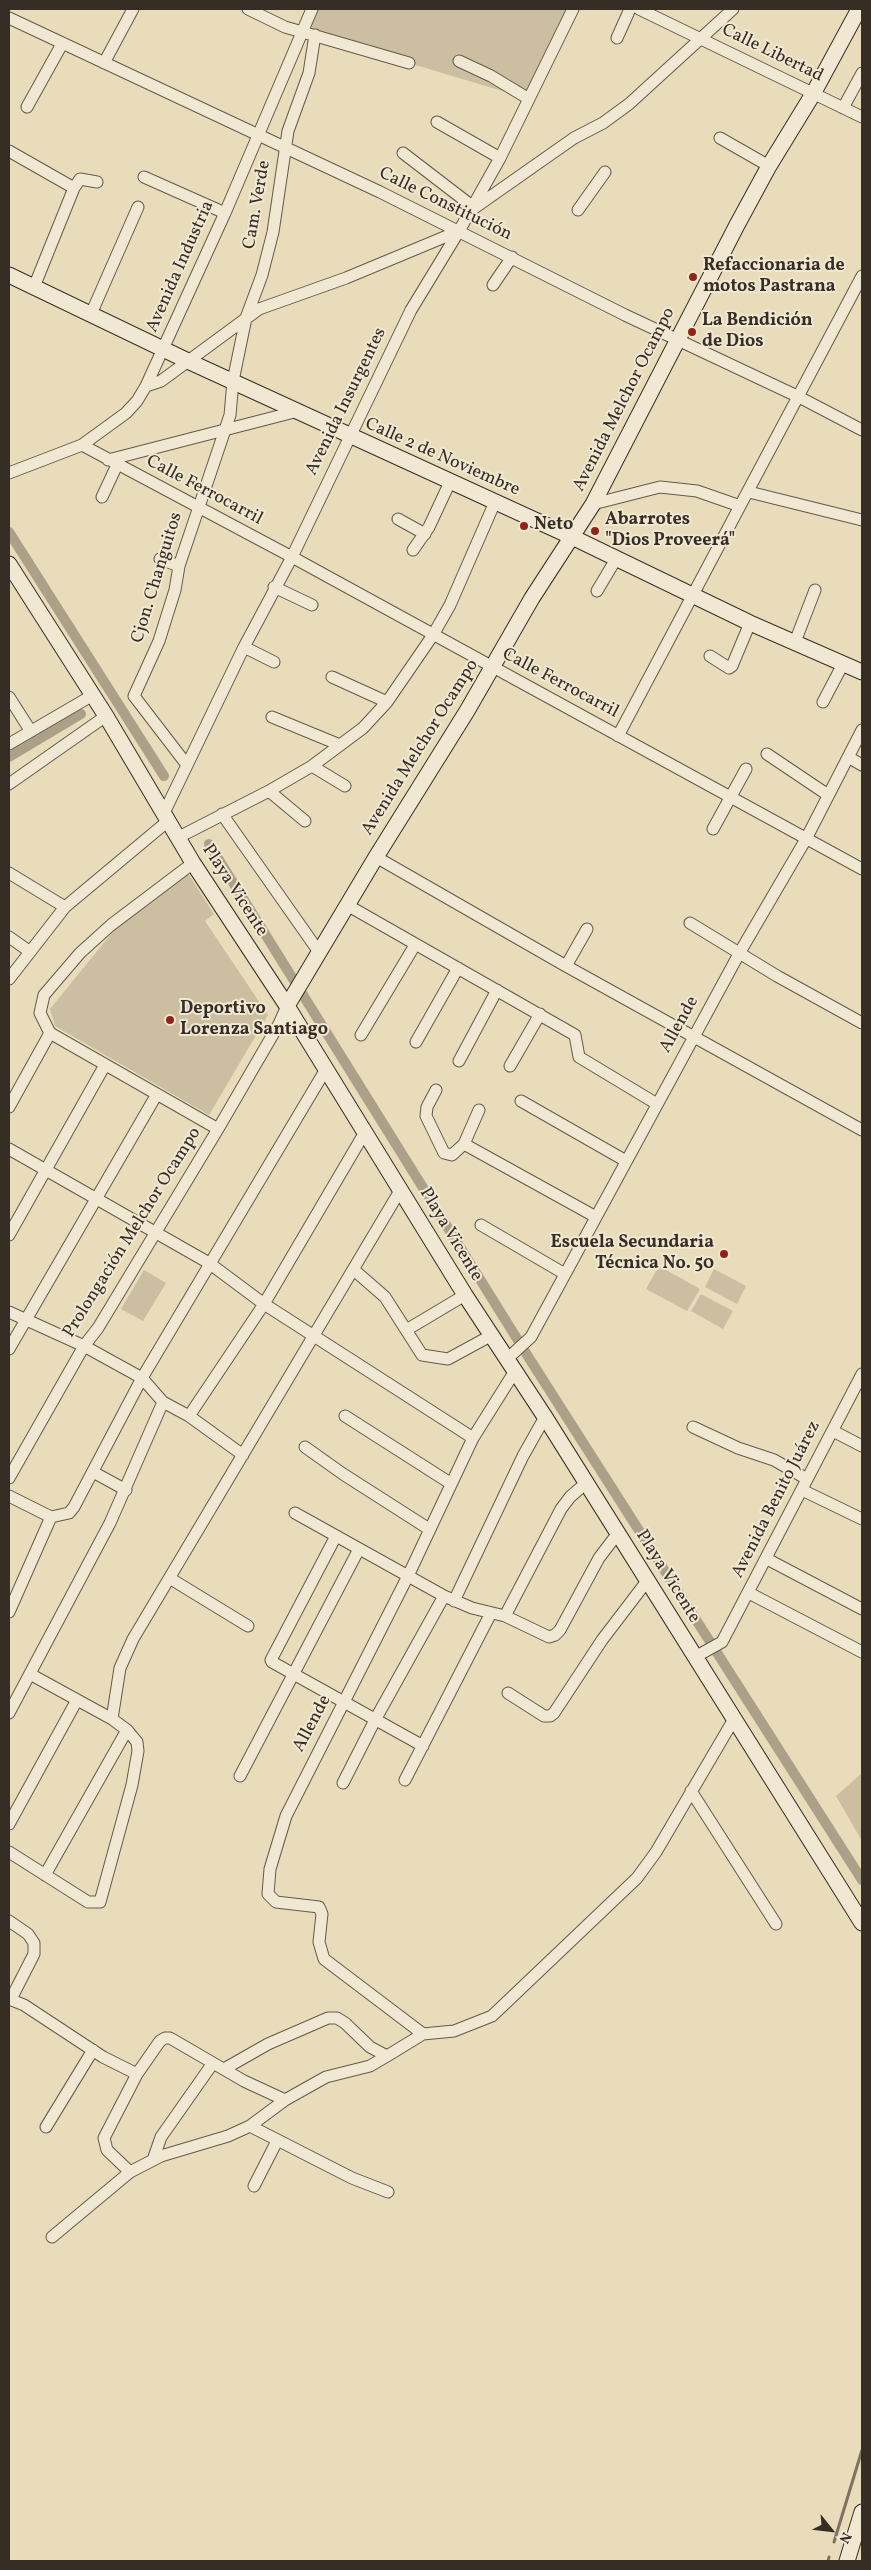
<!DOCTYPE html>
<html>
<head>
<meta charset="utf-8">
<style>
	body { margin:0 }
	#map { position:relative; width:871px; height:2570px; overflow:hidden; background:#e9dcbb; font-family:Vollkorn,serif }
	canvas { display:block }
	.frame { position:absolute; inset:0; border:10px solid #362e24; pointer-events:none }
	.north { position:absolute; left:806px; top:2505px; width:50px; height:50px; -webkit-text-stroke:4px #f1e8d3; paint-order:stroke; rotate:119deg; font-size:14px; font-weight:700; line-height:20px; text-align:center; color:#362e24 }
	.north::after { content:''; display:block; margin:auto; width:18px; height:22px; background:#362e24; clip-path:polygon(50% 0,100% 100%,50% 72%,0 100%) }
</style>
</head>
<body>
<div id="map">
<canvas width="871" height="2570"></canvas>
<div class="frame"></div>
<div class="north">N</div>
</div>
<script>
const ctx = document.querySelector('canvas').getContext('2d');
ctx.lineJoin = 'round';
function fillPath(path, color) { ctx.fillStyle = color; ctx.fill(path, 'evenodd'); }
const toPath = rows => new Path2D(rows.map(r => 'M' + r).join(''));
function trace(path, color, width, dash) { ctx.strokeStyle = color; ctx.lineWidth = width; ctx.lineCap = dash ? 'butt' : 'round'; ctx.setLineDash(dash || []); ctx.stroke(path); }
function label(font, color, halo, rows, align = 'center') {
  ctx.font = font + ' Vollkorn,serif'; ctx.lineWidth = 4; ctx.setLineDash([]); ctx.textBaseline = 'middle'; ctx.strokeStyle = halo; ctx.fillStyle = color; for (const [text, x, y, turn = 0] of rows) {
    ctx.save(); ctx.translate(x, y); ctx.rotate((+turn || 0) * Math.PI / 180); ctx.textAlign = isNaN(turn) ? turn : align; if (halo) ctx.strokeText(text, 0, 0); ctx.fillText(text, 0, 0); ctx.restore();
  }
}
fillPath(toPath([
	[312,9,576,9,529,99,302,31],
	[187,872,214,914,205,921,268,1015,209,1115,55,1026,50,1009,115,929],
	[659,1266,700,1289,687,1311,646,1289],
	[714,1269,746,1286,737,1304,705,1287],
	[144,1270,166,1283,143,1321,121,1309],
	[701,1294,733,1311,723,1329,691,1311],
	[862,1773,862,1841,836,1796]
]), '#cbbea1');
trace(toPath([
	[834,2542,862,2450],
	[828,2561,829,2557]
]), '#7d7360', 3);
trace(toPath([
	[9,532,164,776],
	[9,757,81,714],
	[209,844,529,1358,862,1880]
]), '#aca188', 10);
const street = toPath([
	[248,9,285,27,409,63],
	[639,9,862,117],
	[9,18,380,192,625,315,799,397,862,430],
	[617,38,630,9],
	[459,61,491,76,529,99],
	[104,63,133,9],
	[27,107,62,44],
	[843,108,862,73],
	[437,122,500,158],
	[720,138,769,166],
	[9,151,74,188],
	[403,153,472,206],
	[144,177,225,213],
	[578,210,605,172],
	[470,211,574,138,603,123,629,104,733,9],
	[493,285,512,257],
	[34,287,74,188,80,179,97,182],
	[91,314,138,207],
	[146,386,161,381,259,309,346,278,459,231],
	[82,445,292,557,862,869],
	[108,460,298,411],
	[9,473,82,445,126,413,137,401,146,386,225,213,312,9],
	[749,492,862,520],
	[102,497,117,465],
	[593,504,660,487,697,491,740,506],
	[398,519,425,534],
	[413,550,429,527,450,482],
	[160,559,179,566],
	[274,587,312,605],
	[597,591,616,559],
	[795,642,815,590],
	[244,647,274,662],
	[710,656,729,668,732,666,750,623],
	[332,677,387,702],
	[9,697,30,730],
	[823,702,843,664],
	[272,717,340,745],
	[618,736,862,276],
	[9,744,93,695],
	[767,754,828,795],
	[848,757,862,765],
	[187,765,134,696,159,641,175,590,179,566,230,415,233,381,246,318,262,275,273,232,288,131,309,73,315,35],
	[312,766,345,786],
	[9,784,106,716],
	[269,791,305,821],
	[222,814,319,952],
	[163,815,244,647,292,557,411,310,459,231,500,158,573,9],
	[713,829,746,769],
	[177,838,269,791,312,766,363,728,387,702,433,635,450,605,495,502],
	[376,857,566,966,862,1130],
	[193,863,111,925,80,953,44,995,40,1013,50,1033,218,1129],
	[9,873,65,907],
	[347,905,575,1035,579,1057,657,1104],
	[690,923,777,976,862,1023],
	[9,937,29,951],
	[566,966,587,929],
	[9,979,65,907,168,821],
	[361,1035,415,945],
	[416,1042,458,968],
	[459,1061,497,990],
	[510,1066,540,1014],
	[436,1090,427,1107,426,1116,444,1153,452,1155,464,1144,479,1110],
	[521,1101,626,1161],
	[9,1107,50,1033],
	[464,1144,596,1217],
	[9,1149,209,1263,264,1304,473,1438],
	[481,1225,565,1274],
	[9,1235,105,1065],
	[354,1270,385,1297,422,1355,448,1359,492,1335],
	[9,1312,84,1346,142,1378,163,1402,189,1416,243,1455],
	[408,1329,465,1295],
	[9,1349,157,1094],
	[507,1359,531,1337,740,952,806,839,862,730],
	[189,1416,264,1304,365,1132],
	[345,1416,450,1483],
	[693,1427,738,1448,774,1460,807,1479],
	[833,1431,862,1446],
	[305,1447,343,1474,429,1529],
	[93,1472,126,1490],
	[9,1478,84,1346,98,1328,218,1129,279,1024,287,1006],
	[802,1490,862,1519],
	[9,1496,51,1517],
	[295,1513,444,1596,472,1608,505,1616,549,1637,555,1635,560,1630,599,1558,618,1533],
	[336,1536,271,1660,272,1662,423,1746],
	[767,1559,862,1609],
	[171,1579,248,1626],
	[749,1593,862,1652],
	[454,1601,523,1456,545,1417],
	[9,1612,51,1517,69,1513,74,1507,142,1378,326,1069],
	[505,1616,561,1509,570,1497,586,1483],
	[695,1657,722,1642,862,1374],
	[508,1693,544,1716,550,1716,554,1713,602,1640,647,1581],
	[9,1713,110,1523,163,1402],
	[112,1719,120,1668,133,1639,401,1189],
	[240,1776,359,1549],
	[405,1780,491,1613],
	[343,1783,375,1720,444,1596],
	[691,1791,776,1924],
	[9,1824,77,1700],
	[9,1852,88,1902,100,1902,132,1785,138,1751,137,1742,127,1730,112,1719,30,1674],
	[45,1875,127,1730],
	[9,1921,28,1934,34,1943,34,1954,11,1999],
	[9,1999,24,2005,103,2057,137,2074],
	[423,2034,324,1959,319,1942,322,1914,319,1907,276,1902,268,1894,270,1869,286,1816,408,1576,473,1438,515,1371],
	[224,2069,268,2044,328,2018,337,2018,345,2023,370,2047,387,2056,423,2034,454,2031,492,2016,637,1878,656,1852,734,1719],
	[250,2126,352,2178,388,2192],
	[46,2127,93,2050],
	[153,2160,161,2137,213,2063],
	[130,2172,107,2150,104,2138,137,2074,160,2041,165,2038,170,2038,244,2081,285,2100],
	[254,2186,277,2141],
	[52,2237,130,2172,161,2156,228,2136,250,2126,285,2100,326,2077,370,2066,387,2056]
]);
const secondary = toPath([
	[9,275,190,362,572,537,750,623,862,672],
	[9,564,106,716,193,863,287,1006,465,1295,545,1417,862,1923],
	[287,1006,376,857,467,711,532,598,593,504,737,225,769,166,813,94,859,9],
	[847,2561,862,2512]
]);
trace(street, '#635a4a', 13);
trace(secondary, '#362e24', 17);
trace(street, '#f1e8d3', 11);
trace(secondary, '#f1e8d3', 15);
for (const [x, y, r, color] of [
	[693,277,5,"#8f2418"],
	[692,332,5,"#8f2418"],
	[524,526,5,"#8f2418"],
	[595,531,5,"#8f2418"],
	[170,1020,5,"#8f2418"],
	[724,1254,5,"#8f2418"]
]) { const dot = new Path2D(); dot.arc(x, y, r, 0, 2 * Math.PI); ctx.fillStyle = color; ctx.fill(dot); trace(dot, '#f1e8d3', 2); }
label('18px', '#362e24', '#f1e8d3', [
	["Calle Libertad",772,54,26],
	["Cam. Verde",258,205,-80],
	["Calle Constitución",445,205,26],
	["Avenida Industria",181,267,-66],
	["Avenida Melchor Ocampo",625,400,-63],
	["Avenida Insurgentes",347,402,-64],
	["Calle 2 de Noviembre",442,458,24],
	["Calle Ferrocarril",204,491,28],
	["Cjon. Changuitos",158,578,-73],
	["Calle Ferrocarril",560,684,28],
	["Avenida Melchor Ocampo",421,748,-58],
	["Playa Vicente",234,891,57],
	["Allende",680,1025,-61],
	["Prolongación Melchor Ocampo",133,1233,-58],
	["Playa Vicente",450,1235,59],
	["Avenida Benito Juárez",777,1500,-63],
	["Playa Vicente",667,1577,58],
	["Allende",313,1724,-62]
]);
label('bold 18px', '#362e24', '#f1e8d3', [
	["Refaccionaria de",703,267],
	["motos Pastrana",703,288],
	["La Bendición",702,322],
	["de Dios",702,343],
	["Abarrotes",605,521],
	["\"Dios Proveerá\"",605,542],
	["Neto",534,526],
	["Deportivo",180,1010],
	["Lorenza Santiago",180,1031],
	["Escuela Secundaria",714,1244,"right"],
	["Técnica No. 50",714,1265,"right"]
], 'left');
</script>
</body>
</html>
